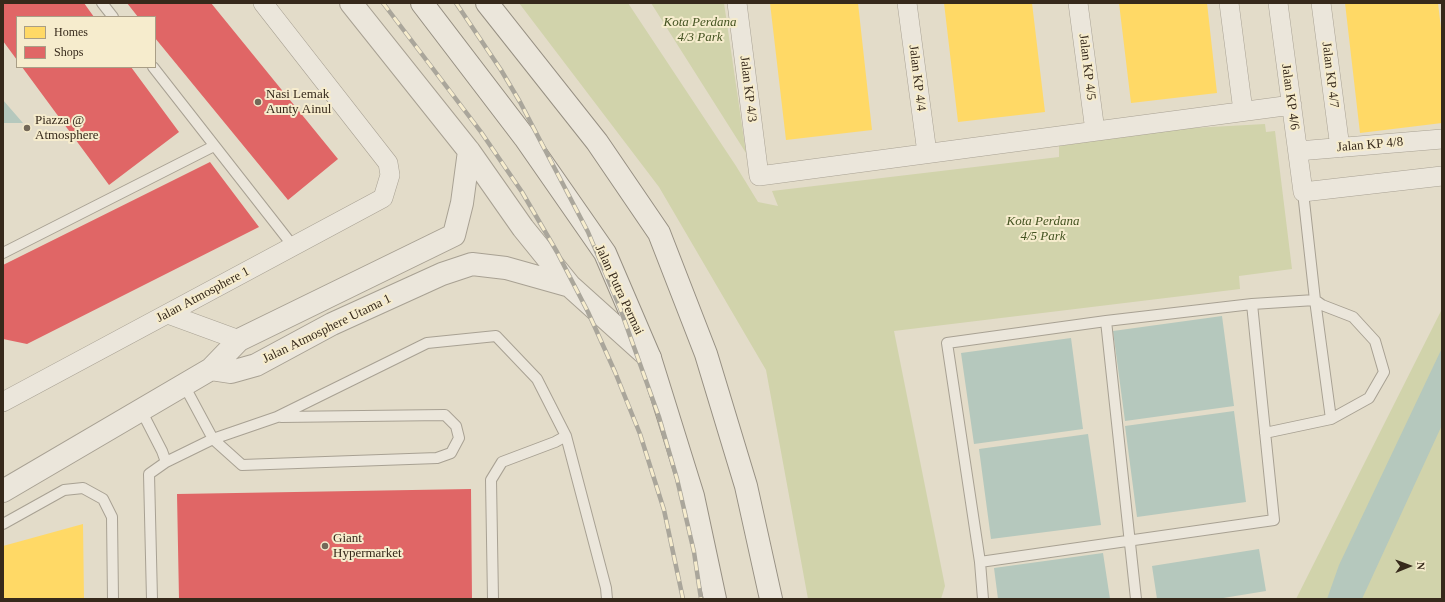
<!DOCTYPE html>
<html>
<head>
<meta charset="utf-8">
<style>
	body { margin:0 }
	#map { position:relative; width:1445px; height:602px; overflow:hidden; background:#e3dcc9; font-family:Georgia,serif }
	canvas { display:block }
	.frame { position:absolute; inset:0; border:4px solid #36291b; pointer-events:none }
	.legend { position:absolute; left:16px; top:16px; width:140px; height:52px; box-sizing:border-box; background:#f6eccd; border:1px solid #a99e86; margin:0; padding:5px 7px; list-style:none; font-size:12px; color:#36291b }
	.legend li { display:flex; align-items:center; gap:8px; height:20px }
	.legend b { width:20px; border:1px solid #a99e86 }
	.north { position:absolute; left:1389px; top:546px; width:40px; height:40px; -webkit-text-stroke:3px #f6eccd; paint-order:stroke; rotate:89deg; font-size:11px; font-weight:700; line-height:16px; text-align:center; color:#36291b }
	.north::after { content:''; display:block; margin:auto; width:14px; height:18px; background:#36291b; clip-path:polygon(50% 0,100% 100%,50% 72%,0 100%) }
</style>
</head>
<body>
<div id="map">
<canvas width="1445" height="602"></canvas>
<div class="frame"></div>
<ul class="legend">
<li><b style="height:11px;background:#ffd966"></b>Homes</li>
<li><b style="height:11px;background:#e06666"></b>Shops</li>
</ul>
<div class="north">N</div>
</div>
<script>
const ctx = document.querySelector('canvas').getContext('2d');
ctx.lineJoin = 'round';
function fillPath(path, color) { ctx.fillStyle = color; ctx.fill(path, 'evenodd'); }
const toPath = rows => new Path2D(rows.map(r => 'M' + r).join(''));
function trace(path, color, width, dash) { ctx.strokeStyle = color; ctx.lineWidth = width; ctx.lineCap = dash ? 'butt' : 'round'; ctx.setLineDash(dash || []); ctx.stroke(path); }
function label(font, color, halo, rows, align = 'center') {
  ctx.font = font + ' Georgia,serif'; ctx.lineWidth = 4; ctx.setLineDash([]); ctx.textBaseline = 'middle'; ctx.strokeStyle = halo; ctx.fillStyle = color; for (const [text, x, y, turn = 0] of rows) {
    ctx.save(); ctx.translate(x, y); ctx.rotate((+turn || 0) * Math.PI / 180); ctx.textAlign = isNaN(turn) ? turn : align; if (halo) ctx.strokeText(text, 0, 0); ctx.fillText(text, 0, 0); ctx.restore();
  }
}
fillPath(toPath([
	[519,3,628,3,736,166,758,202,778,206,772,191,1059,157,1059,146,1175,129,1265,124,1266,132,1275,131,1292,269,1239,276,1240,289,894,331,945,586,941,599,808,599,766,370,659,187],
	[651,3,724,3,746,153],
	[1442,309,1442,599,1296,599]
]), '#d1d3ab');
fillPath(toPath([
	[3,100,23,123,3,123],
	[1222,316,1234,406,1125,421,1113,331],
	[1071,338,1083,429,974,444,961,353],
	[1442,348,1442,425,1362,599,1327,599,1339,565],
	[1234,411,1246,502,1137,517,1125,426],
	[1088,434,1101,525,991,539,979,449],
	[1259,549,1266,591,1217,599,1157,599,1152,566],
	[1103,553,1110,599,998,599,994,568]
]), '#b5c8bd');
fillPath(toPath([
	[770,3,858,3,872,130,786,140],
	[944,3,1032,3,1045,112,958,122],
	[1119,3,1207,3,1217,93,1131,103],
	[1345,3,1438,3,1442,37,1442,123,1360,133],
	[83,524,84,599,3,599,3,546]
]), '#ffd966');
fillPath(toPath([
	[3,3,84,3,94,17,17,17,17,60,3,41],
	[127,3,211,3,338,159,288,200,155,38,155,17,138,17],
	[22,67,131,67,179,132,109,185],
	[210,162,259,227,27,344,3,339,3,265],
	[471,489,472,599,179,599,177,494]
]), '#e06666');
const service = toPath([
	[102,3,113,17],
	[153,67,293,246],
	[3,253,214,146],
	[1315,300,1331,419],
	[1106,321,1136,599],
	[184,385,213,439,242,465,437,458,451,453,459,438,456,426,445,415,281,417],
	[141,410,162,451,166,462],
	[1265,433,1331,419,1369,398,1384,372,1375,341,1353,317,1322,305,1315,300],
	[3,524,64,490,83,488,103,499,112,517,113,599],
	[980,562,1274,520,1252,304],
	[152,599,149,474,166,462,213,439,277,417,427,343,496,336,537,379,566,436,606,588,607,599],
	[493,599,491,480,502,462,555,442,566,436],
	[983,599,980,562,947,343,1106,321,1252,304,1315,300,1303,192]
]);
const minor = toPath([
	[737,3,759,176,1292,105],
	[907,3,927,153],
	[1078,3,1095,131],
	[1229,3,1243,111],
	[1278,3,1303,192,1442,176],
	[1321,3,1340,148],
	[1298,151,1442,139],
	[168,314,239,340],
	[3,402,383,198,390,175,388,163,263,3]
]);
const tertiary = toPath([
	[351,3,469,151,523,228,570,286],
	[211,369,231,372,256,365,332,324,442,274,472,264,506,268,570,286,650,358],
	[3,491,211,369,239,340,454,235,462,203,469,151]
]);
const secondary = toPath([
	[422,3,525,138,605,253,650,358,693,496,715,599],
	[487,3,597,142,659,233,706,354,746,486,771,599]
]);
trace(service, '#a8a193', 12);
trace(minor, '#a8a193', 20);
trace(tertiary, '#a8a193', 24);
trace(secondary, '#979083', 24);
trace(service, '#ebe6db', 10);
trace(minor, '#ebe6db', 19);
trace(tertiary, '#ebe6db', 22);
trace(secondary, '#ebe6db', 22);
const rail = toPath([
	[383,3,481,132,522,192,557,252,588,312,615,372,640,434,664,510,683,599],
	[456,3,501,70,520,102,588,232,620,308,659,417,677,479,694,552,701,599]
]);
trace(rail, '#aaa69b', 4.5);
trace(rail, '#f6eccd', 3, [9]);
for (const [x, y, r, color] of [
	[258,102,4,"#736858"],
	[27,128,4,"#736858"],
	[325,546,4,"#736858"]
]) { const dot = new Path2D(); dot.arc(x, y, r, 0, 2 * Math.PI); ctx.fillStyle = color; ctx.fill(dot); trace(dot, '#f6eccd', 1.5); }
label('italic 13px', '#445321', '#f6eccd', [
	["Kota Perdana",700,23],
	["4/3 Park",700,38],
	["Kota Perdana",1043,222],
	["4/5 Park",1043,237]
]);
label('13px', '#36291b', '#f6eccd', [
	["Jalan KP 4/5",1087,67,83],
	["Jalan KP 4/7",1330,75,83],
	["Jalan KP 4/4",917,78,83],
	["Jalan KP 4/3",748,89,83],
	["Jalan KP 4/6",1290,97,82],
	["Jalan KP 4/8",1370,145,-5],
	["Jalan Putra Permai",619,290,65],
	["Jalan Atmosphere 1",203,295,-28],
	["Jalan Atmosphere Utama 1",327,329,-26]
]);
label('13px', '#36291b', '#f6eccd', [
	["Nasi Lemak",266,95],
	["Aunty Ainul",266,110],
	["Piazza @",35,121],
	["Atmosphere",35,136],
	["Giant",333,539],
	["Hypermarket",333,554]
], 'left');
</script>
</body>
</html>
